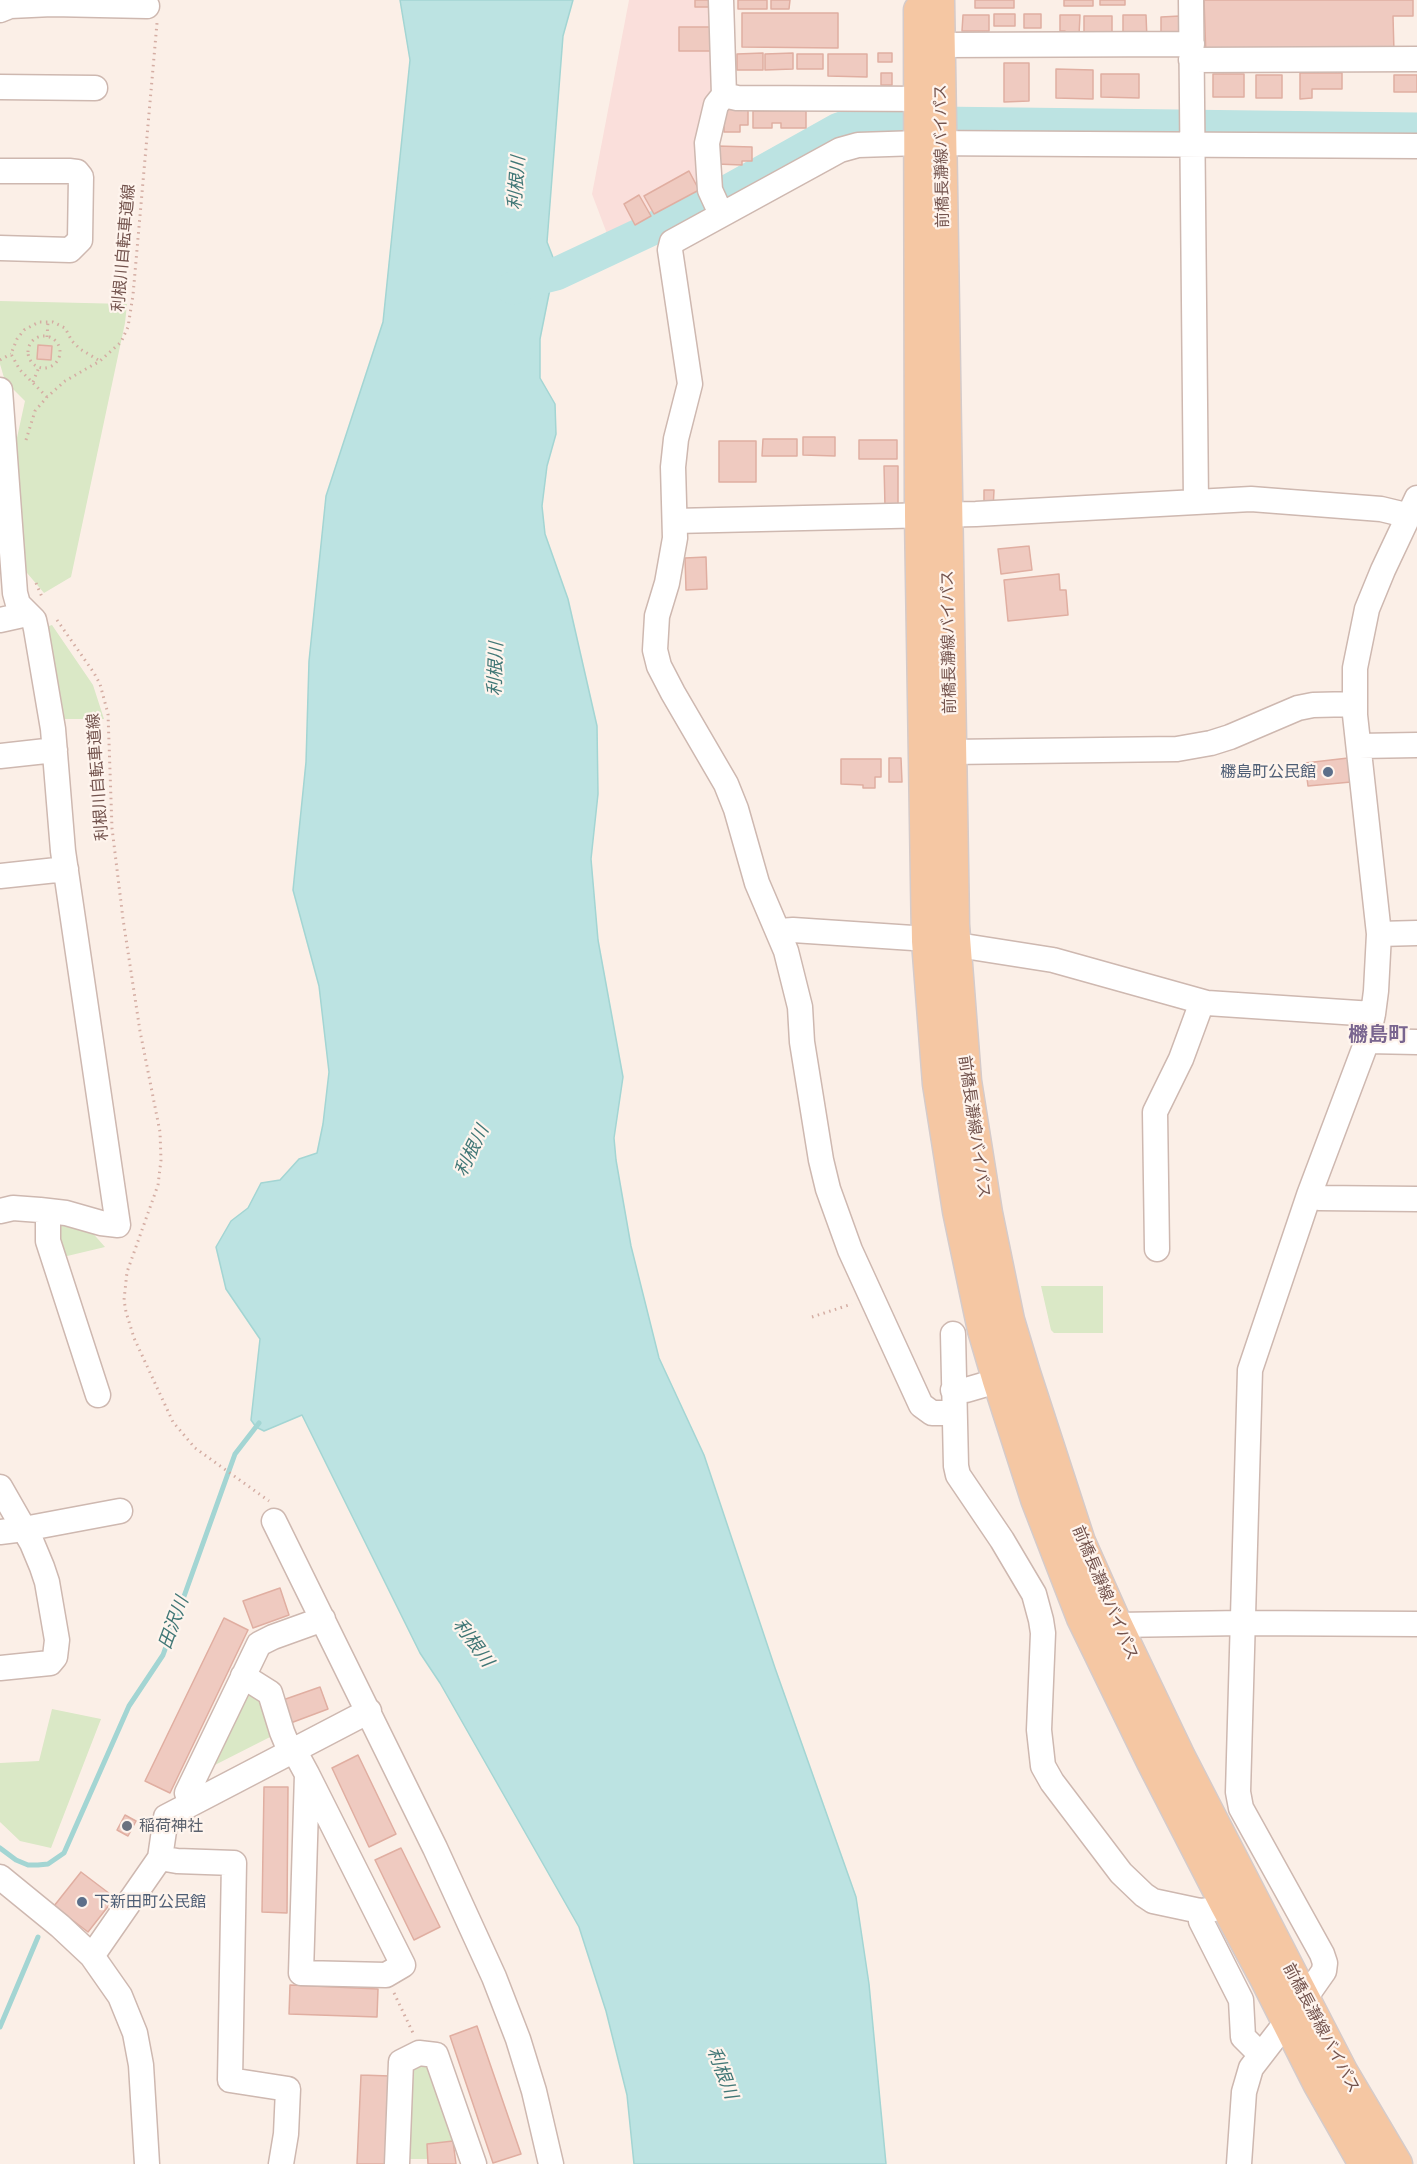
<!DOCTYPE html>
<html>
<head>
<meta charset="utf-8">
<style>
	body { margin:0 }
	canvas { display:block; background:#fbefe7 }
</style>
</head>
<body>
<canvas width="1417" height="2164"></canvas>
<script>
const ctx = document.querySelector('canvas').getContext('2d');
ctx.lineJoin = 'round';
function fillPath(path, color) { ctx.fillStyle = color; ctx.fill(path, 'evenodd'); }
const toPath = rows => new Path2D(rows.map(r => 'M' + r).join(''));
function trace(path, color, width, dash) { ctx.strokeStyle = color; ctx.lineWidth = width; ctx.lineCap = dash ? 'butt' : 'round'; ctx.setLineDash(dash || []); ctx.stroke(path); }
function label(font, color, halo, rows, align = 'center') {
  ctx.font = font + ' "Work Sans","Noto Sans JP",sans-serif'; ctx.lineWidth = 4.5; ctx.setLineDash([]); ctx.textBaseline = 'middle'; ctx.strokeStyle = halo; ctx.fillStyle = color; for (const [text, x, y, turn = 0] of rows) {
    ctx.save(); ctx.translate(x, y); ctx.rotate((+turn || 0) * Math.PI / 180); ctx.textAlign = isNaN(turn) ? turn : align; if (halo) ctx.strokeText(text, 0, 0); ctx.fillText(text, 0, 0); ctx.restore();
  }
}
fillPath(toPath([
	[629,0,715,0,715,82,701,193,609,239,592,194]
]), '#fadfdb');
fillPath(toPath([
	[0,301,127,304,125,323,71,577,44,593,22,567,13,456,25,401,5,381,0,364],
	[52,625,93,685,104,719,59,719,46,627],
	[55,1223,90,1230,105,1247,63,1257],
	[1041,1286,1103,1286,1103,1333,1054,1333,1051,1330],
	[245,1684,267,1697,276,1734,205,1770],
	[52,1709,101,1719,51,1848,20,1841,0,1822,0,1763,39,1761],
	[434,2062,453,2141,427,2144,428,2159,403,2159,404,2066]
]), '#dae8c6');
const water = toPath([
	[400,0,573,0,563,36,547,242,554,260,556,274,551,284,540,339,540,378,555,404,556,434,547,466,542,506,545,534,568,599,597,726,598,794,591,859,598,940,623,1077,614,1138,616,1160,631,1246,659,1358,704,1455,775,1668,856,1897,869,1984,886,2164,634,2164,627,2095,606,2011,579,1927,440,1683,420,1653,302,1415,264,1431,256,1427,251,1420,260,1339,226,1289,216,1247,231,1221,248,1208,261,1183,280,1180,299,1159,317,1153,323,1124,329,1072,319,986,293,890,306,762,309,661,326,496,383,322,410,60,400,0]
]);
fillPath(water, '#bce3e2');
trace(water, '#a3d5d3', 1.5);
trace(toPath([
	[0,1848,16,1860,28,1865,38,1865,48,1864,64,1853,129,1706,163,1655,235,1454,259,1423],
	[0,2027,38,1937]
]), '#a3d5d3', 5);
trace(toPath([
	[513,288,528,281,556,274,703,205,839,129,859,122,1417,129]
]), '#bce3e2', 33);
const building = toPath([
	[695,0,713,0,713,7,695,7,695,0],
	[738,0,767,0,767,9,738,9,738,0],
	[771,0,790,0,789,9,771,9,771,0],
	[975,0,1014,0,1014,8,975,8,975,0],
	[1064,0,1093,0,1093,6,1064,6,1064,0],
	[1100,0,1125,0,1125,5,1100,5,1100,0],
	[1204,0,1413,0,1413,16,1393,16,1394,52,1206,57,1204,0],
	[742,13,838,13,838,48,742,47,742,13],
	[994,14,1015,14,1015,26,994,26,994,14],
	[1024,14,1041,14,1041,28,1024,28,1024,14],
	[963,15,989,15,989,31,962,31,963,15],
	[1060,15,1080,15,1079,35,1065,35,1065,31,1060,31,1060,15],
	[1123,15,1146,15,1147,39,1123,39,1123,15],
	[1084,16,1112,16,1112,35,1084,36,1084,16],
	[1180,16,1180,32,1161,33,1161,17,1180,16],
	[679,27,715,27,715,51,679,51,679,27],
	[763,53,763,70,737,70,737,54,763,53],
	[793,53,793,69,765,70,765,54,793,53],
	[878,53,892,53,892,62,878,62,878,53],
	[797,54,823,54,823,69,797,69,797,54],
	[828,54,867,54,867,77,828,76,828,54],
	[1004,63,1029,63,1029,101,1004,102,1004,63],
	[1056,69,1093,70,1093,99,1056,98,1056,69],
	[881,73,892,73,892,85,881,85,881,73],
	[1300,73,1342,73,1342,89,1312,89,1312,98,1300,99,1300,73],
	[1101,74,1139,74,1139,98,1101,97,1101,74],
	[1213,74,1244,74,1244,97,1213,97,1213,74],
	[1256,75,1282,75,1282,98,1256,98,1256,75],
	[1394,75,1417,75,1417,92,1394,92,1394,75],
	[724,108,748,108,748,125,740,125,740,132,724,132,724,108],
	[753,111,806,111,806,128,781,128,781,123,772,123,772,128,753,128,753,111],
	[717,146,752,147,752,161,742,161,742,165,717,164,717,146],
	[689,171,699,190,654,214,644,196,689,171],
	[639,195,651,216,635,225,624,204,639,195],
	[38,345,52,346,51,360,37,359,38,345],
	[803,437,835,437,835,456,803,455,803,437],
	[763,439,797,439,797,456,762,456,763,439],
	[859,440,897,440,897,459,859,459,859,440],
	[719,441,756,441,756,482,719,482,719,441],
	[884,466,898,466,898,507,885,507,884,466],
	[984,490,994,490,993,510,984,510,984,490],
	[1029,546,1032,570,1001,574,998,549,1029,546],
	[706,557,707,589,686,590,685,558,706,557],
	[1059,574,1060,590,1066,590,1068,615,1008,621,1004,580,1059,574],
	[889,758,901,758,902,782,889,782,889,758],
	[1348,758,1351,782,1308,786,1305,763,1348,758],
	[841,759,881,759,881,777,875,777,875,788,863,788,863,785,841,784,841,759],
	[280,1588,289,1615,253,1628,243,1601,280,1588],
	[224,1618,248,1630,170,1793,145,1781,224,1618],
	[320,1687,328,1709,288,1724,280,1701,320,1687],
	[358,1755,396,1834,369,1847,332,1768,358,1755],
	[264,1787,288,1787,287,1913,262,1912,264,1787],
	[125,1815,136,1821,128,1836,117,1830,125,1815],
	[401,1848,440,1927,414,1940,375,1860,401,1848],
	[81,1872,110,1894,105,1900,110,1904,88,1932,54,1906,81,1872],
	[290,1985,378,1989,377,2017,289,2014,290,1985],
	[477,2026,521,2154,493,2163,450,2036,477,2026],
	[361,2075,390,2076,387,2164,357,2164,361,2075],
	[453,2141,456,2164,428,2164,427,2144,453,2141]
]);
fillPath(building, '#efcac0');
trace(building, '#e0aea1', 1.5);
const minor = toPath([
	[721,0,724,95,737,98,935,99],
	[1191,0,1196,502],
	[0,10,10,6,52,4,147,6],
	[940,45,1192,44],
	[1191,60,1417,59],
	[0,87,95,88],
	[0,171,69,171,77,172,81,177,80,240,70,250,0,248],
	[721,214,710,190,707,143,716,105,724,95],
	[0,390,15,593,18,604,34,620,36,629,53,729,63,851,118,1225,101,1223,66,1213,40,1210,13,1208,0,1211],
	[675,521,976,514,1251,499,1381,509,1410,516],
	[0,620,27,614],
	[1359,746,1417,745],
	[951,752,1177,749,1211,743,1230,737,1298,708,1313,705,1355,704],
	[0,756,55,750],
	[0,876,66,869],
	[779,931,793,930,913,938,1053,960,1207,1003,1373,1014],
	[1379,934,1417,933],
	[1367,1041,1417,1042],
	[1309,1195,1319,1198,1417,1199],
	[48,1211,48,1241,98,1395],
	[1157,1249,1155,1112,1181,1059,1202,1002],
	[953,1334,956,1466,958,1475,1002,1540,1034,1594,1041,1620,1043,1633,1039,1730,1043,1766,1052,1782,1121,1873,1144,1895,1153,1901,1200,1911,1211,1910,1225,1904],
	[953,1390,966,1390,1014,1376],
	[954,1413,932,1413,921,1405,850,1250,828,1189,821,1160,802,1042,800,1007,786,951,757,883,736,809,726,784,673,693,659,666,655,650,657,616,667,583,675,538,673,467,676,439,690,384,670,250,672,242,840,150,858,145,919,143,1417,146],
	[0,1487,32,1543,42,1567,47,1582,57,1640,55,1657,50,1663,0,1668],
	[274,1521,435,1848,494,1977,518,2039,534,2091,551,2164],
	[0,1532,24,1529,120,1511],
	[1117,1625,1242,1623,1417,1624],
	[243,1676,270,1693,282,1732,287,1744,294,1750,307,1774,403,1965,386,1975,301,1973,307,1774],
	[191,1804,187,1793,259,1644,273,1637,323,1619],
	[160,1858,177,1861,234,1863,230,2080,288,2089,286,2134,281,2164],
	[0,1877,60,1926,92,1956,120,1996,135,2033,141,2065,147,2164],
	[1200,1911,1201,1921,1241,2000,1243,2037,1261,2055],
	[92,1956,160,1858,166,1817,369,1711],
	[397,2164,401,2062,419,2053,436,2055,474,2164],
	[1239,2164,1244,2092,1251,2068,1305,1998,1324,1971,1325,1963,1322,1954,1241,1808,1238,1792,1250,1370,1309,1195,1367,1041,1373,1014,1376,991,1379,934,1355,715,1355,668,1367,609,1383,570,1417,498]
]);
const major = toPath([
	[939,0,954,925,966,1081,987,1213,1009,1320,1025,1373,1080,1542,1117,1625,1180,1757,1343,2073,1397,2164],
	[919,10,920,516,927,941,938,1084,958,1211,983,1330,998,1381,1036,1499,1082,1618,1152,1762,1225,1904,1266,1980,1318,2083,1364,2164]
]);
trace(minor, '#ceb8b0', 27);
trace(major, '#d5cbca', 33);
trace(toPath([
	'28 352a16 16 0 1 1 32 0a16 16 0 1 1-32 0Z',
	[47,337,48,322],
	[0,360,11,354],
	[33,382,39,367],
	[47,397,20,370,11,354,17,339,24,330,39,322,53,322,65,328,72,341,80,349,100,361],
	[26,440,35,411,47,397,65,381,100,361,121,342,128,327,133,295,157,23],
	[36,583,42,597],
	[57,620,94,673,100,684,108,714,112,828,123,919,140,1031,160,1132,161,1160,158,1185,127,1272,124,1300,126,1312,134,1338,173,1422,195,1448,269,1501],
	[812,1317,852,1304],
	[394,1993,413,2033]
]), '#d4ada3', 3, [1.5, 4.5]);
trace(minor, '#fff', 24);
trace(major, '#f5c7a3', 30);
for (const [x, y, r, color] of [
	[1328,772,6,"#5c6f8a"],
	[127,1826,6,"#6b7280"],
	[82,1902,6,"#5c6f8a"]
]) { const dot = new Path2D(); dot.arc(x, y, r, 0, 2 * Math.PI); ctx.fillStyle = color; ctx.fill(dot); trace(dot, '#fef4ed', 2); }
label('16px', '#73534d', '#fef4ed', [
	["前橋長瀞線バイパス",942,156,-91],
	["利根川自転車道線",124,248,-85],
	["前橋長瀞線バイパス",949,642,-91],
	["利根川自転車道線",98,777,-94],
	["前橋長瀞線バイパス",974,1127,82],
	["前橋長瀞線バイパス",1105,1593,67],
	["前橋長瀞線バイパス",1321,2028,62]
]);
label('16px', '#4e5e75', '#fef4ed', [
	["橳島町公民館",1316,772],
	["下新田町公民館",94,1902,"left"]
], 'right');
label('16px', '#5b616d', '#fef4ed', [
	["稲荷神社",139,1826]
], 'left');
label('italic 18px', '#417776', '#fef4ed', [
	["利根川",517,183,-86],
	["利根川",496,669,-88],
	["利根川",472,1151,-64],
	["田沢川",174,1623,-70],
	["利根川",473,1643,54],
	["利根川",722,2073,69]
]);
label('bold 20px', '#79658f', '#fef4ed', [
	["橳島町",1378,1035]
]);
</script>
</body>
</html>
